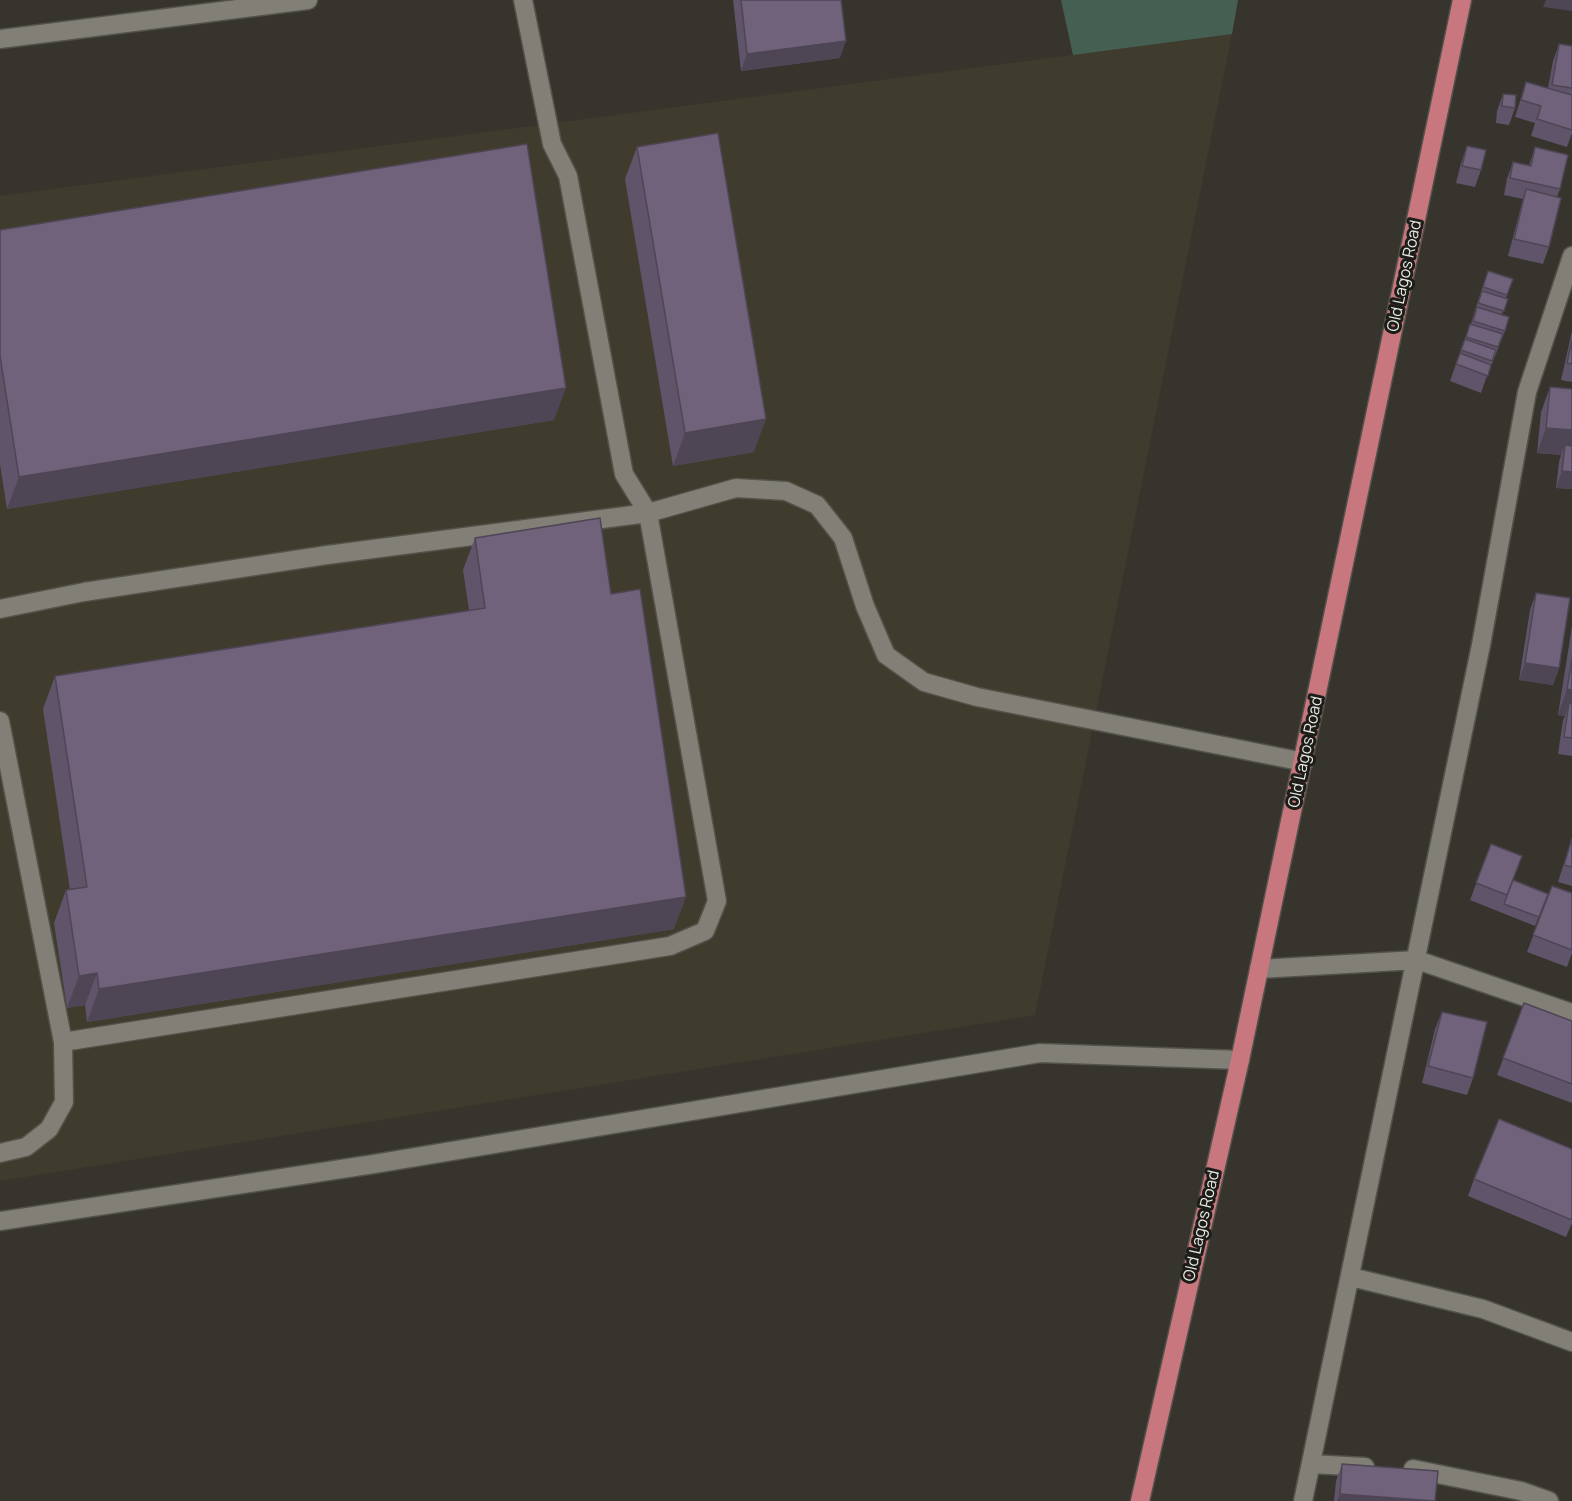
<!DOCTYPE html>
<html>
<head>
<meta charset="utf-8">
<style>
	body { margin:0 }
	canvas { display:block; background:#36342c }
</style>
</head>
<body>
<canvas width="1572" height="1501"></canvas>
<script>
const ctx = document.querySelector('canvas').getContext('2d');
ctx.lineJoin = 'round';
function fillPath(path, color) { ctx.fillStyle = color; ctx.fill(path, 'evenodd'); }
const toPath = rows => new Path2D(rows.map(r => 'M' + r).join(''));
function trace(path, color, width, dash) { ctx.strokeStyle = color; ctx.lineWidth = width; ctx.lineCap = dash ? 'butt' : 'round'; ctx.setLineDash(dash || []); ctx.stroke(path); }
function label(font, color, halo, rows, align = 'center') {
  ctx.font = font + ' Manrope,sans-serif'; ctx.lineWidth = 6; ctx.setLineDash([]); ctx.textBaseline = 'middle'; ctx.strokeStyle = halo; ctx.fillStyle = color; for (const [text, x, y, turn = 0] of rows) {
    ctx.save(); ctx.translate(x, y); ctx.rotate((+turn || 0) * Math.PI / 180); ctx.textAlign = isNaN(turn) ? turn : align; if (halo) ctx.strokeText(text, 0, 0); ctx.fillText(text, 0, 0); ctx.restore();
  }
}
fillPath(toPath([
	[1232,34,1035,1015,0,1181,0,196]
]), '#3f3c2d');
fillPath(toPath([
	[1061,0,1238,0,1232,34,1073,55]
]), '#456053');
const minor = toPath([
	[0,39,308,0],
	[0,609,84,592,327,555,648,513,736,488,786,491,817,505,843,538,865,606,886,655,924,682,977,697,1304,762],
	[0,721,63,1042,64,1102,49,1129,26,1147,0,1153],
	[1259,969,1417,960,1572,1013],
	[63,1042,670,946,705,931,717,901,648,513,624,474,568,176,552,144,523,0],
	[0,1221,374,1164,1040,1053,1240,1060],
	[1351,1277,1483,1309,1572,1342],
	[1311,1464,1365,1467],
	[1413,1469,1521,1491,1549,1501],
	[1303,1501,1481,645,1527,392,1572,256]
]);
const major = toPath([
	[1140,1501,1240,1060,1462,0]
]);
trace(minor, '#52514a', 21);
trace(major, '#52514a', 21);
trace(minor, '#817f76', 18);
trace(major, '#c8777e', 18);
fillPath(toPath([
	[733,0,841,0,840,58,741,71],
	[1559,44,1572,46,1572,133,1567,147,1531,136,1535,123,1515,117,1526,82,1548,88,1553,61],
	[1503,94,1515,108,1509,125,1496,123,1497,111],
	[1467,146,1481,170,1475,187,1456,183,1461,163],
	[637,147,754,452,673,466,625,179],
	[1535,147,1560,189,1557,197,1549,247,1543,264,1508,256,1523,199,1504,195,1507,179,1513,162,1529,166],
	[0,230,554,420,7,509,0,464],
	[1488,271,1513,279,1506,298,1502,315,1505,331,1492,364,1491,364,1481,393,1450,381,1470,324,1471,324,1472,320,1477,304],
	[1572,331,1572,382,1561,380],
	[1550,387,1572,389,1572,489,1556,488,1559,462,1561,455,1537,453,1541,412],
	[475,538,611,594,674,929,87,1022,85,1005,67,1008,54,923,66,890,70,890,43,709,55,676,469,610,463,570],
	[1536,593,1559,668,1553,685,1519,680,1530,610],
	[1572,626,1572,756,1558,754,1563,720,1565,716,1558,715],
	[1572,838,1572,886,1558,882],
	[1491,844,1509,891,1548,894,1535,926,1470,900],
	[1552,886,1572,893,1572,953,1567,967,1527,952],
	[1524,1003,1572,1021,1572,1103,1497,1075],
	[1442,1012,1473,1078,1467,1095,1422,1083,1435,1029],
	[1572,1149,1572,1223,1566,1237,1468,1196,1474,1179],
	[1342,1464,1435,1501,1334,1501,1336,1481]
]), '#5f5469');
fillPath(toPath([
	[1546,0,1572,0,1572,11,1543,7],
	[846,41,840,58,741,71,747,54],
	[566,388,554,420,7,509,19,477],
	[766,419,754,452,673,466,685,433],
	[1546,428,1572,430,1572,456,1565,445,1561,455,1537,453],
	[1562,471,1572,472,1572,489,1556,488],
	[1525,663,1559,668,1553,685,1519,680],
	[1567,689,1572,690,1572,717,1569,703,1565,716,1558,715],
	[686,897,674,929,87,1022,99,989],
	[97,973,85,1005,67,1008,79,976],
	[1340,1494,1429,1501,1337,1501]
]), '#4e4555');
const building = toPath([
	[741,0,841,0,846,41,747,54,741,0],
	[1559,44,1572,46,1572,88,1552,85,1559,44],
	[1526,82,1572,95,1572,130,1537,119,1541,106,1521,100,1526,82],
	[1503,94,1516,95,1515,108,1502,106,1503,94],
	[718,133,766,419,685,433,637,147,718,133],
	[527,144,566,388,19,477,0,356,0,230,527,144],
	[1467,146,1486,150,1481,170,1462,166,1467,146],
	[1535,147,1568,155,1560,189,1510,178,1513,162,1531,166,1535,147],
	[1526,189,1561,198,1549,247,1514,239,1526,189],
	[1488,271,1513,279,1507,295,1483,287,1488,271],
	[1482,291,1508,299,1504,311,1478,303,1482,291],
	[1477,307,1509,317,1505,331,1473,321,1477,307],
	[1470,324,1503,334,1498,347,1466,337,1470,324],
	[1465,339,1496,350,1492,361,1461,350,1465,339],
	[1572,340,1572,364,1567,363,1572,340],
	[1460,353,1491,365,1488,376,1456,364,1460,353],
	[1550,387,1572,389,1572,430,1546,428,1550,387],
	[1565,445,1572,446,1572,472,1562,471,1565,445],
	[600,518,611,594,640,589,686,897,99,989,97,973,79,976,66,890,87,887,55,676,485,608,475,538,600,518],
	[1536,593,1570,598,1559,668,1525,663,1536,593],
	[1572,659,1572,690,1567,689,1572,659],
	[1569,703,1572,704,1572,738,1564,737,1569,703],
	[1572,838,1572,867,1564,865,1572,838],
	[1491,844,1522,856,1507,895,1476,883,1491,844],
	[1513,880,1548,894,1539,917,1504,904,1513,880],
	[1552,886,1572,893,1572,950,1533,935,1552,886],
	[1524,1003,1572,1021,1572,1084,1503,1058,1524,1003],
	[1442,1012,1487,1022,1473,1078,1428,1066,1442,1012],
	[1499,1119,1572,1149,1572,1220,1474,1179,1499,1119],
	[1342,1464,1438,1471,1435,1501,1340,1494,1342,1464]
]);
fillPath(building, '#6f627a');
trace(building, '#4e4555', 1.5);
label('16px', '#eae9e4', '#1c1c18', [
	["Old Lagos Road",1405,276,-78],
	["Old Lagos Road",1306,752,-78],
	["Old Lagos Road",1202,1226,-77]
]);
</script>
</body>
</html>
